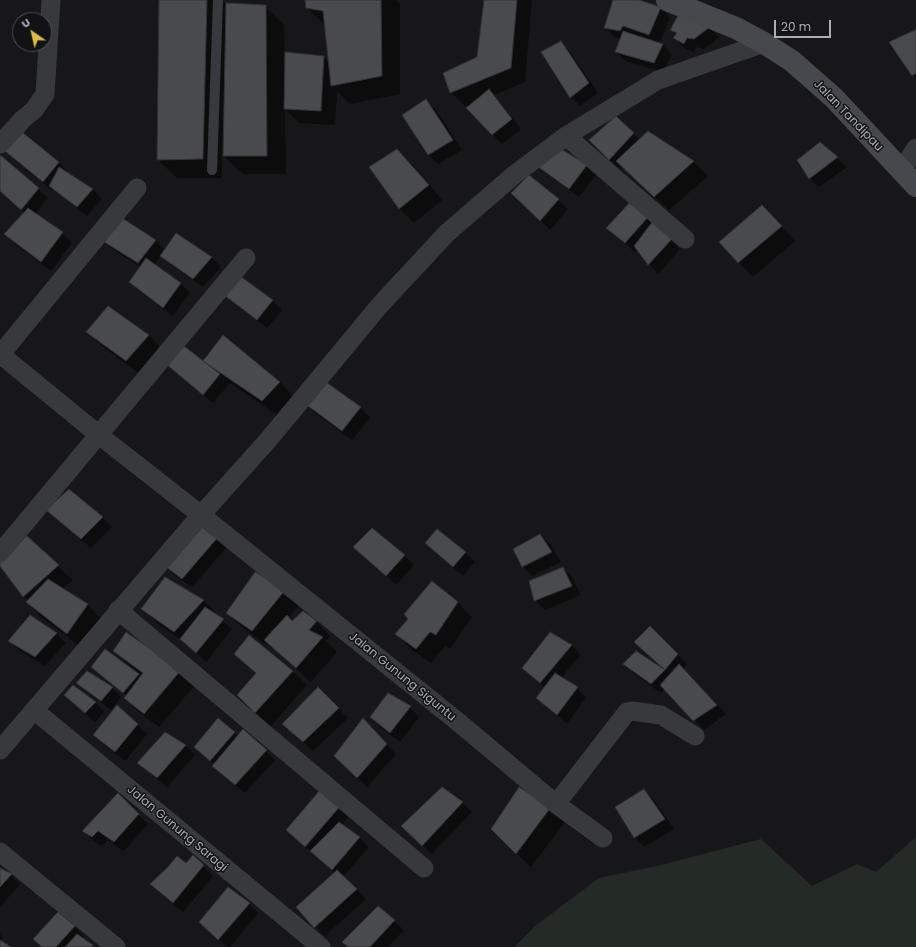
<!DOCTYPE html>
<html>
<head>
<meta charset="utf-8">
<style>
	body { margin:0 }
	#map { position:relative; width:916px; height:947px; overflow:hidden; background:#171719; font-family:Poppins,sans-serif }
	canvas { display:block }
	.north { position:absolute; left:12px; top:12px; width:40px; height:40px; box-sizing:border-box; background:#121214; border:1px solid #4f5055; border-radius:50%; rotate:326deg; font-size:11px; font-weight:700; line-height:16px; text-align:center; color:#abaeb7 }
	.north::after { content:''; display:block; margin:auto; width:14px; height:18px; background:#e0b848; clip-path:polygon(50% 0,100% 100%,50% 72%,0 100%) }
	.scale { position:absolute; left:774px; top:20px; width:57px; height:18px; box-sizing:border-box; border:2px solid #abaeb7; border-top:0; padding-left:5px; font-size:12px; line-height:14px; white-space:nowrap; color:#abaeb7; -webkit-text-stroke:3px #121214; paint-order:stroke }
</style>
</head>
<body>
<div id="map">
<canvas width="916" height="947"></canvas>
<div class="north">U</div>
<div class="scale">20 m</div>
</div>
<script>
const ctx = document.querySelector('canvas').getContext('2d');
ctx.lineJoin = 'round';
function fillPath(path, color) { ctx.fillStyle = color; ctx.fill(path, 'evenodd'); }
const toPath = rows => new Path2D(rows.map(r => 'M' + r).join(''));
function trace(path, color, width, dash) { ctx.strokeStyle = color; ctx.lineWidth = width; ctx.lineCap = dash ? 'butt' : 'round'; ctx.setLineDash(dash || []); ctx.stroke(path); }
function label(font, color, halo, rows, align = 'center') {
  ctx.font = font + ' Poppins,sans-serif'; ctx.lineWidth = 3; ctx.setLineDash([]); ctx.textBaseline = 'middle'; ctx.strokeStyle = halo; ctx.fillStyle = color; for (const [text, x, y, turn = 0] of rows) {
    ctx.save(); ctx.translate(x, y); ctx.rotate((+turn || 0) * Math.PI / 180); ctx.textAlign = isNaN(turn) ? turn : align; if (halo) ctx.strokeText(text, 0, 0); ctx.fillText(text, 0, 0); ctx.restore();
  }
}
fillPath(toPath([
	[916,837,916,947,515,947,535,926,599,878,657,866,761,839,812,886,857,864,876,872]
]), '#242a25');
fillPath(toPath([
	[160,0,222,0,226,4,265,6,284,25,285,53,324,57,329,63,326,26,307,8,306,0,396,0,400,4,400,94,350,104,337,91,335,125,299,123,285,109,286,174,243,174,222,154,222,178,177,178,158,160],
	[485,0,532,0,525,82,494,95,521,129,502,144,467,108,470,105,466,107,451,92,478,58],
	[614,0,636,0,661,8,670,18,659,44,663,45,672,55,663,72,626,61,616,52,621,39,614,37,605,28],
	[710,28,719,37,704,49,696,47,694,52,684,48,675,38,677,35,672,29],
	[916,32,916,79,912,75],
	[560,42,570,52,598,93,580,106,571,97],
	[426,101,436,110,462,150,438,164,429,155,403,115],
	[616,117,640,140,648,133,694,162,708,176,669,210,622,166,620,169,590,140],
	[820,144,847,167,819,187,810,178],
	[0,146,58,162,68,172,66,173,93,189,102,199,87,216,54,189,53,191,10,156],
	[397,150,412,164,442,200,414,223,400,209,371,167],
	[0,156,48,198,35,214,62,233,72,243,51,271,15,244,5,234,25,213,0,191],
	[538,166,586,166,596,175,579,197,548,175],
	[558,200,568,209,550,230,522,203],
	[632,202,680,249,658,274,649,264,637,249,635,252,607,228],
	[119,217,156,241,165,250,211,257,221,267,203,287,171,265,161,255,154,265,180,283,190,293,173,316,140,292,130,282,141,267,112,249,102,240],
	[776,221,795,241,753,277,720,242],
	[226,295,272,301,282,310,267,328,235,304],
	[108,307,149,335,163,350,141,375,102,346,87,332],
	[223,337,280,382,294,397,277,415,230,383,213,403,177,373,167,364,207,365],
	[324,381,361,408,370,418,352,440,315,413,306,403],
	[102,517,112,527,91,548,57,519],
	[199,524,228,546,192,587,175,576,166,566],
	[372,529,405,556,414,565,396,585,355,547],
	[438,530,466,553,475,562,463,576,426,543],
	[540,535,550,544,561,562,532,576,523,567,515,549],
	[27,538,73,580,62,589,87,605,102,619,82,648,41,617,27,602,29,601,24,596],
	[563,568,572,577,581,595,545,610,535,600],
	[255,573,300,604,289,617,293,622,316,621,330,636,326,641,337,652,311,682,268,643,266,645,242,627,227,613],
	[165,579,204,601,218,615,217,616,232,629,206,662,184,642,157,623,143,609],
	[432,582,458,603,472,617,450,649,445,646,431,663,411,649,397,634,409,619],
	[30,616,57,634,66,643,45,666,19,650,10,641],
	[650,627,687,664,683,669,726,714,704,730,665,689,661,693,634,674,625,664,663,669,663,668],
	[126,634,195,685,159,727,140,713,125,698,127,696,93,667,131,669,132,668,114,651],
	[135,670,143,676,141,678,134,671],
	[571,645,581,655,561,678,577,688,586,697,567,724,538,698,545,688,533,677],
	[236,654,292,671,307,685,270,727,238,695,256,674],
	[77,683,112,688,121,697,111,710,87,692],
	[318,688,348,718,313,751,293,733],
	[65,695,95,702,104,712,95,722],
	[410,707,419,717,400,742,380,727,371,717],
	[137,724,147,734,125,761,104,745,94,735],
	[372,729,396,754,367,787,336,756],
	[234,732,238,736,266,751,275,760,245,793,222,775,213,766,214,764,205,757],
	[166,733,186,746,195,755,167,787,148,772,138,763],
	[442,788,463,803,472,812,432,854,403,826],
	[644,790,653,799,674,829,644,847,635,837],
	[320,792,350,815,342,825,360,838,369,847,343,877,366,899,325,936,297,907,335,873,297,839],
	[118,795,148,824,124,851,108,840,102,846,93,841,84,831],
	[551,808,565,822,531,867,506,844],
	[193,857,213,876,183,912,161,894,151,884,187,864],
	[0,869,11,875,20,884,0,907],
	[249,904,258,913,230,947,227,947,210,931],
	[378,908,404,930,388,947,348,947],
	[74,926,84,936,82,938,94,947,42,947,34,939],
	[0,934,3,938,0,941,9,947,0,947]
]), '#0007');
const building = toPath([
	[159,0,207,0,203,159,157,160,159,0],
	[305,0,381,0,382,76,331,86,323,11,306,8,305,0],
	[484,0,517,0,511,68,450,93,443,73,477,57,484,0],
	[613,0,639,0,661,7,649,35,623,26,620,31,604,28,613,0],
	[226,3,266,5,267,156,223,156,226,3],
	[679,14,710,27,694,39,687,38,684,44,673,38,677,33,670,30,679,14],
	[915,30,916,31,916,73,912,76,889,42,915,30],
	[623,31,663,44,654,63,615,52,623,31],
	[561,41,589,83,570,98,541,52,561,41],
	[285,52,324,56,321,111,284,109,285,52],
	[489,89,512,119,492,135,466,108,489,89],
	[426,99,453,140,428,155,402,115,426,99],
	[616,116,634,133,609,160,589,140,616,116],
	[17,128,59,162,43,182,0,147,17,128],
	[648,131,694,161,654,197,616,161,648,131],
	[820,142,838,157,809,179,797,160,820,142],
	[558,147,587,165,569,189,537,166,558,147],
	[397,149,429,185,399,209,369,167,397,149],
	[0,155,39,188,21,210,0,191,0,155],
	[59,167,93,189,77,207,49,186,59,167],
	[529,175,559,199,540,221,511,193,529,175],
	[632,200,650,215,625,243,606,228,632,200],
	[762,205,782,226,738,263,719,242,762,205],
	[28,208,63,232,41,262,4,234,28,208],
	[119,216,156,240,138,263,101,240,119,216],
	[653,221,672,239,648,265,634,246,653,221],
	[176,233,212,257,193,279,160,256,176,233],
	[146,258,181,283,163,308,129,282,146,258],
	[240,276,273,300,257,320,224,295,240,276],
	[108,306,149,335,126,361,86,332,108,306],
	[223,335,280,382,262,401,203,361,223,335],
	[180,343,220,374,203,395,166,364,180,343],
	[323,380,361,407,342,431,304,403,323,380],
	[69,489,103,517,81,539,46,510,69,489],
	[199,522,219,536,182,579,165,566,199,522],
	[372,528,405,555,386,576,353,547,372,528],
	[437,529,466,552,453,567,425,543,437,529],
	[540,534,552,552,522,567,513,549,540,534],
	[27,536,59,565,23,597,0,566,0,563,27,536],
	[563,567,572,586,534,601,529,581,563,567],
	[255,572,286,589,252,631,226,613,255,572],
	[165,577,204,600,174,632,141,609,165,577],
	[48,579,88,604,67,634,26,602,48,579],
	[432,581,458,602,436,635,430,632,416,649,395,634,408,619,404,614,432,581],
	[205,607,224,619,196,653,180,639,205,607],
	[303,611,317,621,309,630,323,637,296,668,264,640,287,615,292,621,303,611],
	[30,615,57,633,35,657,8,641,30,615],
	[650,626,678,654,665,670,634,642,650,626],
	[126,632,181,670,144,714,124,698,143,673,113,651,126,632],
	[550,632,572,645,540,683,522,668,550,632],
	[249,635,293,671,255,713,237,695,256,673,234,654,249,635],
	[105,649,139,674,123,693,91,667,105,649],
	[636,651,665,670,651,684,623,664,636,651],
	[679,664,717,705,693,721,660,685,679,664],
	[87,671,113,687,101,701,76,683,87,671],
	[555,673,578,687,557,715,536,698,555,673],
	[73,685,96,702,85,713,64,695,73,685],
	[318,687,339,708,303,742,282,724,318,687],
	[388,693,411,706,390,733,370,717,388,693],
	[117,705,138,724,115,752,93,735,117,705],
	[218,718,235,732,210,761,194,747,218,718],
	[363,718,387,744,357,778,334,756,363,718],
	[243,729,267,750,235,785,212,766,243,729],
	[165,732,186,745,157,778,137,763,165,732],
	[442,787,463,802,422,846,401,826,442,787],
	[519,787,551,807,516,854,491,829,519,787],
	[644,789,665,819,634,838,615,807,644,789],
	[320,790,342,804,305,847,286,830,320,790],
	[118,793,139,814,114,842,98,831,92,837,82,831,118,793],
	[339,822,360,837,332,870,310,851,339,822],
	[193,855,204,865,173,903,150,884,167,868,177,856,186,863,193,855],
	[0,868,12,874,0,887,0,868],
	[337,870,357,889,314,928,296,907,337,870],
	[228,887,250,903,218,940,199,922,228,887],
	[378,906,395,920,370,947,348,947,342,942,378,906],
	[58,912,75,926,56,947,42,947,33,939,58,912],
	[77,934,93,945,92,947,65,947,77,934],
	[0,940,11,947,0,947,0,940]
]);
fillPath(building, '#494a4e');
trace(building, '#323135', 1);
trace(toPath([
	[212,170,218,0]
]), '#38393d', 10);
trace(toPath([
	[566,136,685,239],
	[0,144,23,119,34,110,45,94,51,0],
	[901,171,916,148],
	[0,354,99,435,201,515,457,721,556,804,603,838],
	[0,355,137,188],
	[0,553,246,258],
	[118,610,424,868],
	[34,710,321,947],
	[0,750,201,515,269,439,380,305,447,233,514,175,566,136,658,80,764,43],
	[556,804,627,712,632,711,661,715,695,736],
	[0,852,116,947]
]), '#38393d', 19);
trace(toPath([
	[667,0,736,28,764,43,792,61,834,98,916,186]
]), '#47484d', 22);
label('12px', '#abaeb7', '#121214', [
	["Jalan Tandipau",848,116,46],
	["Jalan Gunung Siguntu",402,677,39],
	["Jalan Gunung Saragi",177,829,40]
]);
</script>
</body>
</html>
